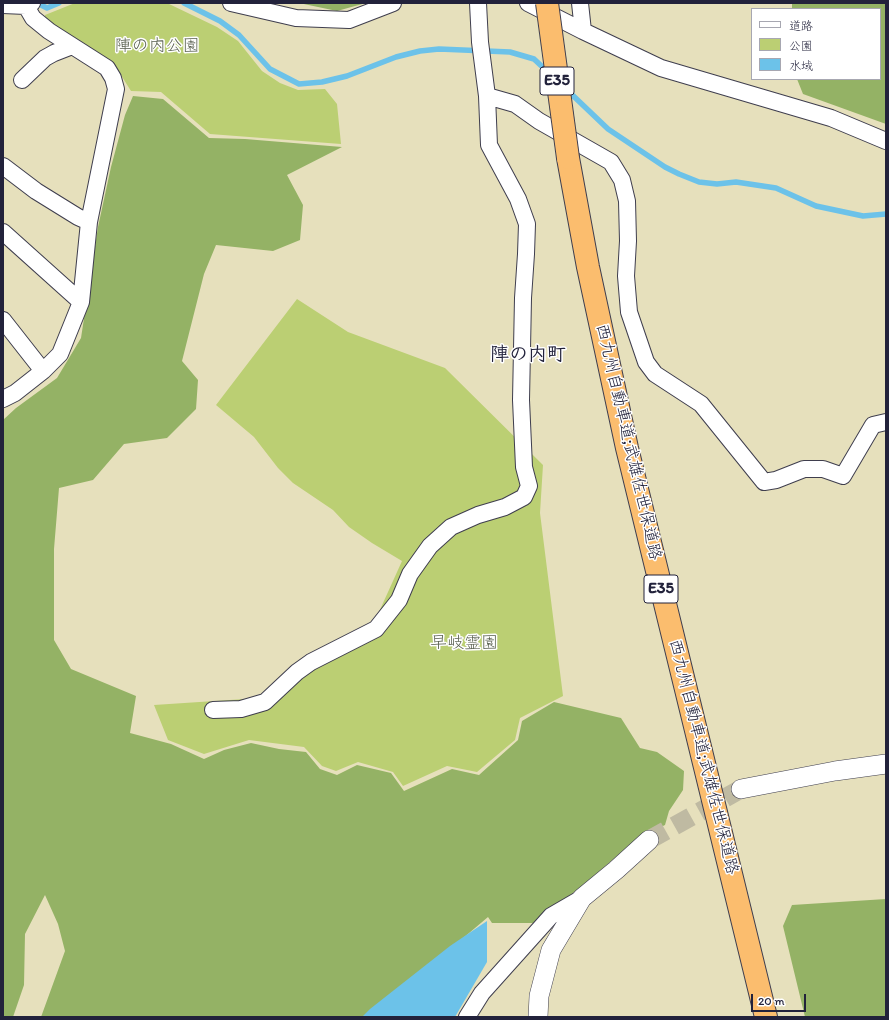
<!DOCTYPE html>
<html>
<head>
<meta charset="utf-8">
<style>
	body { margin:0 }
	#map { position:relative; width:889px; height:1020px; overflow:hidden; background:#e6e0bc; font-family:Itim,"Klee One",sans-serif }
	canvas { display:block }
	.frame { position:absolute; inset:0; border:4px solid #22223b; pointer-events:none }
	.legend { position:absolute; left:751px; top:8px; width:130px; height:72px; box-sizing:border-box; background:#fff; border:1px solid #a7a7b1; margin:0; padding:5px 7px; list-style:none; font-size:12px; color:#22223b }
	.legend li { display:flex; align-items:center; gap:8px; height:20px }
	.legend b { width:20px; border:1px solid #a7a7b1 }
	.scale { position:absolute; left:751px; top:994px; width:55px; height:18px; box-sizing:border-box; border:2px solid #22223b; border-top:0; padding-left:5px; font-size:12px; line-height:14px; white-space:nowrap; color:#22223b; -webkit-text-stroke:3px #fff; paint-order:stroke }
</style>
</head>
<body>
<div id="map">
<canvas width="889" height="1020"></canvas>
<div class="frame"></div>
<ul class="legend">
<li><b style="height:5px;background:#fff"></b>道路</li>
<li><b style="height:11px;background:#bbcf73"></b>公園</li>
<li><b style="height:11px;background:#6cc2e9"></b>水域</li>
</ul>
<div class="scale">20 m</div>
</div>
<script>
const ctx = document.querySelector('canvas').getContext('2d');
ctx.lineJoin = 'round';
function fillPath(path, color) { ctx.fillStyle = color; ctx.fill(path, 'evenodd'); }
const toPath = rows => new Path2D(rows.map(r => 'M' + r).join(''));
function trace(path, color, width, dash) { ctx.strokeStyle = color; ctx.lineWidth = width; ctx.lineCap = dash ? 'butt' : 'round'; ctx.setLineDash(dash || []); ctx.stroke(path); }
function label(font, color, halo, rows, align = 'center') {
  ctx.font = font + ' Itim,"Klee One",sans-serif'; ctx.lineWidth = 3; ctx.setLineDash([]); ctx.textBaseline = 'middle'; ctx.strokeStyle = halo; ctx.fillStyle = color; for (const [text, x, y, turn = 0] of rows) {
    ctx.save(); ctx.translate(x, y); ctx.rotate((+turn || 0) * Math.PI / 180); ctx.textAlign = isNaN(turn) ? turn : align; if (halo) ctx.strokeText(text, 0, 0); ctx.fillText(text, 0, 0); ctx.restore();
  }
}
fillPath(toPath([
	[75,3,167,3,217,27,238,41,262,71,280,83,298,90,325,89,337,104,341,144,210,134,161,92,131,91,114,64,76,41,45,19,45,15],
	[297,299,348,332,445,368,543,465,540,513,563,696,520,718,515,740,477,772,447,766,403,786,393,772,358,762,336,771,322,766,304,747,249,740,204,754,168,740,154,705,260,698,374,623,402,561,372,543,349,527,333,510,293,483,278,468,254,437,216,405]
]), '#bbcf73');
fillPath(toPath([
	[299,3,366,3,337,11],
	[792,3,886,3,886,124,803,94,797,79,880,79,880,9,792,9],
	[133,96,163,99,209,138,245,139,342,147,287,175,303,205,300,240,273,251,216,245,204,274,182,361,198,380,196,409,167,438,124,444,93,480,59,488,54,549,54,640,71,669,136,696,130,733,171,744,204,759,224,750,251,743,279,749,306,752,320,769,337,775,357,765,391,773,404,791,452,769,479,775,518,740,522,721,554,702,621,718,640,748,657,752,684,771,683,790,669,811,665,825,638,838,582,886,533,923,492,923,488,917,370,1017,41,1017,65,951,58,924,45,895,25,934,24,985,13,1017,3,1017,3,420,16,408,57,378,81,338,98,227,111,167,125,115],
	[886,899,886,1017,805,1017,783,926,792,905]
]), '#94b265');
fillPath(toPath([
	[487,921,487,962,455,1017,362,1017,370,1009,450,946]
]), '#6cc2e9');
trace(toPath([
	[37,3,47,8,59,3],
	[184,3,220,21,239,35,270,69,299,84,322,82,347,76,396,57,420,51,439,49,510,52,534,59,550,74],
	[565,88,608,129,665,167,679,174,699,182,717,184,736,182,776,188,816,206,863,216,886,214]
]), '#6cc2e9', 5.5);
trace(toPath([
	[649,840,741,789]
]), '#bfbaa2', 19, [19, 10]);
const minor = toPath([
	[231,3,296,18,349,20,393,3],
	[528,3,583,31,661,68,831,118,886,141],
	[580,3,583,31],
	[3,5,26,6,32,3],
	[22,80,45,58,54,53,72,46],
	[487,96,515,104,539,121,611,162,622,180,627,201,628,241,626,276,629,312,646,362,655,374,701,404,764,482,776,480,804,469,823,469,843,476,873,425,886,422],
	[3,166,36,191,78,217,89,222],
	[3,232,81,302],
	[3,320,43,371,60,354,81,302,89,222,116,89,113,78,107,68,49,31,33,18,26,6],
	[3,399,15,393,43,371],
	[213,710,241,709,265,702,297,672,311,662,376,629,399,600,410,574,430,546,451,527,478,515,505,507,524,497,529,486,524,467,521,400,523,298,526,254,527,224,518,199,489,145,487,96,480,42,478,3],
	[467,1017,482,993,551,916,582,898]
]);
const tertiary = toPath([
	[741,789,835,771,886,764],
	[538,1017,539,996,551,950,582,898,616,870,649,840]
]);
const motorway = toPath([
	[568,158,588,267,627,448,766,1017]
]);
trace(minor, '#3f3e4e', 18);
trace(tertiary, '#3f3e4e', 20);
trace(motorway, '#3f3e4e', 24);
trace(minor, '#fff', 16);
trace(tertiary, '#fff', 19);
trace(motorway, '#fbbd6e', 22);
const motorwayBridge = toPath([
	[547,3,568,158]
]);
trace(motorwayBridge, '#3f3e4e', 24, []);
trace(motorwayBridge, '#fbbd6e', 22);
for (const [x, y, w] of [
	[557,81,34],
	[661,589,34]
]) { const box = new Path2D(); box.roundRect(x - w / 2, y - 14, w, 28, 3); ctx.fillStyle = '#fff'; ctx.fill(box); trace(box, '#22223b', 1); }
label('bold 16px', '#22223b', null, [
	["E35",557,81],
	["E35",661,589]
]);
label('17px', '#585f4f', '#fff', [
	["陣の内公園",157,47],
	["早岐霊園",464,644]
]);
label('17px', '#22223b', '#fff', [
	["西九州自動車道;武雄佐世保道路",628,442,77],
	["西九州自動車道;武雄佐世保道路",703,757,76]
]);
label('bold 19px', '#22223b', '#fff', [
	["陣の内町",528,355]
]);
</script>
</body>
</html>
